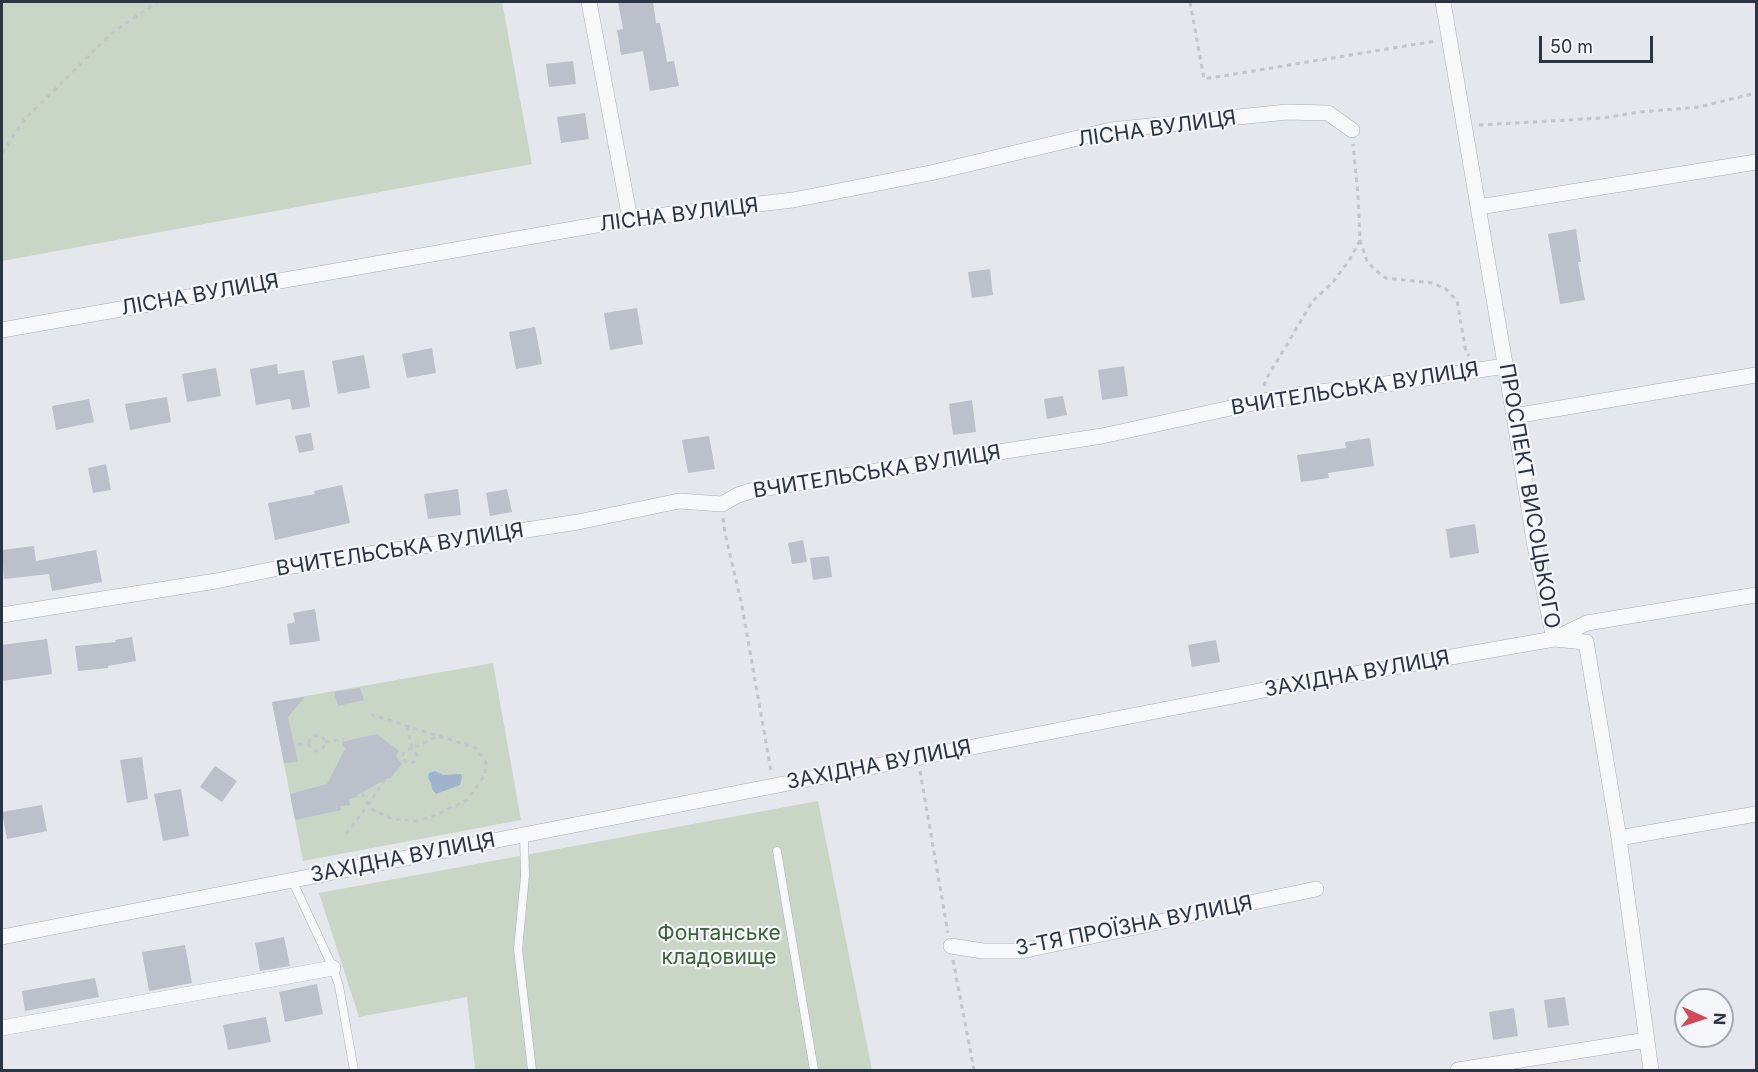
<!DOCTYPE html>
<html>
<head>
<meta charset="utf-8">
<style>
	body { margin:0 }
	#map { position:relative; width:1758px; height:1072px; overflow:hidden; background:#e4e7ec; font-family:Inter,sans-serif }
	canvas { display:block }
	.frame { position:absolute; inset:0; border:3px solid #2b3445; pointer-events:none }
	.north { position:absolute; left:1674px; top:988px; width:60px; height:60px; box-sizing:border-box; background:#f4f6f9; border:2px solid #a4a8b1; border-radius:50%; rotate:93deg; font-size:16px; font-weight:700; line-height:24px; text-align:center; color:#2b3445 }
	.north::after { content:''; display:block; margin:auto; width:21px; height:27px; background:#d1495b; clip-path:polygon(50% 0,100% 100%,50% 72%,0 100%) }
	.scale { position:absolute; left:1539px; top:36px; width:114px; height:27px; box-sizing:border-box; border:3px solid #2b3445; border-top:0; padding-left:8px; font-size:18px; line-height:21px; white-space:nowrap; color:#2b3445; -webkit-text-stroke:4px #f4f6f9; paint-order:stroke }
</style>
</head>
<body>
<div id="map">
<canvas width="1758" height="1072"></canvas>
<div class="frame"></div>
<div class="north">N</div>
<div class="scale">50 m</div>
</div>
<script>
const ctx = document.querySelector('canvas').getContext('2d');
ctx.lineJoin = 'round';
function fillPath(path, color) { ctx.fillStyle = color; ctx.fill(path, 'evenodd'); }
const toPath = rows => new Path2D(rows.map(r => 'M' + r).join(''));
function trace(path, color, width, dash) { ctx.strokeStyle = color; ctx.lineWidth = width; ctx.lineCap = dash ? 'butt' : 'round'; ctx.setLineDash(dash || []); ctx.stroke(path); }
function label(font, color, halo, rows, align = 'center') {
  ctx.font = font + ' Inter,sans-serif'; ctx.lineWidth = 4.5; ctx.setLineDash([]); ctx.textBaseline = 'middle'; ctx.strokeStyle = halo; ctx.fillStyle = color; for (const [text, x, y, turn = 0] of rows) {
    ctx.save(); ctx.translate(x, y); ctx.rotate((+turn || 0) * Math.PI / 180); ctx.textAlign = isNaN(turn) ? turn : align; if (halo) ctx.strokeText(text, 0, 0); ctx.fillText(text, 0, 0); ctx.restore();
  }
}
fillPath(toPath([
	[2,2,502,2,532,164,2,261],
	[493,663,521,820,303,861,272,702],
	[818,801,872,1070,475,1070,467,997,359,1017,319,893]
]), '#c9d6c5');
fillPath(toPath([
	[435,771,443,775,461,774,462,777,460,785,436,794,432,789,431,783,428,778,429,773]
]), '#9fb4cc');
fillPath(toPath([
	[618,2,653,2,656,23,660,23,667,62,674,61,679,86,650,91,643,51,621,55,617,30,623,29],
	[573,61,576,84,549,87,546,64],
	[585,113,589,139,561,143,557,117],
	[1576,229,1581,262,1578,262,1585,300,1560,304,1548,234],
	[990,269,993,295,972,298,968,272],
	[637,308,643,344,610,350,604,313],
	[535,327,542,364,516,369,509,332],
	[432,348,436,373,407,378,402,354],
	[364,355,370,388,338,394,332,361],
	[277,364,278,374,304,370,310,407,292,410,290,399,256,405,250,369],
	[1124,366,1128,396,1102,400,1098,370],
	[216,368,221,396,187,402,182,374],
	[1063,396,1067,415,1047,419,1044,399],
	[167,397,171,422,130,430,125,404],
	[89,399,94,422,56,430,52,406],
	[972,400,976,432,953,435,949,404],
	[311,433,314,450,299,453,295,436],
	[709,436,715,469,688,473,682,440],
	[1370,438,1374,466,1328,473,1329,478,1301,482,1297,455,1346,448,1345,442],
	[106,464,111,490,93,493,88,468],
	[342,485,350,523,275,540,268,503,315,494,314,491],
	[458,489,461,515,428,519,424,494],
	[507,489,512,512,490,516,486,493],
	[1475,524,1479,553,1450,558,1446,529],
	[803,540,807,562,792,564,788,543],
	[34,546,36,561,96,550,102,582,52,591,49,574,4,579,2,550],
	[829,556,832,577,813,580,810,558],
	[315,609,320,641,290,645,287,624,295,622,293,613],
	[132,637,136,661,108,666,108,668,78,671,75,646,116,642,115,640],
	[47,639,52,674,2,681,2,645],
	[1216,640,1220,662,1192,667,1188,645],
	[360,688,364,700,338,706,334,692],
	[305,697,288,717,298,762,284,763,272,702],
	[377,734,399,751,396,756,402,764,390,779,388,778,357,795,357,797,349,799,350,805,340,806,341,810,295,820,290,794,327,784,345,749,342,742],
	[142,757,148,799,127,803,120,760],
	[215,766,237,781,222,802,200,787],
	[181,789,189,836,163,841,154,794],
	[42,805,47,831,7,839,2,812],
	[284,937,290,966,260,971,255,943],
	[185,945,192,983,149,991,142,952],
	[95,978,99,997,25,1011,22,991],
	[317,984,323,1014,285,1022,279,992],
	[1565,997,1569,1025,1548,1028,1544,1000],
	[1514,1008,1518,1036,1493,1040,1489,1012],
	[266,1017,271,1042,228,1050,223,1025]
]), '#bbc0ca');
const service = toPath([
	[524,835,525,876,518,949,532,1070],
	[777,851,814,1070],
	[292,880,333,968,339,986,354,1070]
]);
const minor = toPath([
	[589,2,630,219],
	[1443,2,1514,416,1535,546,1554,639,1586,642,1619,838,1651,1070],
	[1479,207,1756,162],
	[2,330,630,219,793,200,935,172,1111,130,1287,112,1328,113,1352,130],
	[1514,416,1756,375],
	[2,615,216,581,279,568,578,522,679,501,722,504,738,495,754,490,1102,436,1258,402,1303,394,1393,383,1505,366],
	[1619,838,1756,814],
	[2,937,1269,689,1554,639,1587,623,1756,595],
	[951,946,983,951,1021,951,1316,889],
	[2,1028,333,968],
	[1458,1070,1647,1040]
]);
trace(service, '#a9aeb7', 9);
trace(minor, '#a9aeb7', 16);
trace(toPath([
	[1190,2,1204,79,1436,41],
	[1479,125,1602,118,1640,112,1699,107,1756,93],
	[2,153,24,120,113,32,158,2],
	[1360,240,1367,261,1375,270,1386,278,1432,283,1446,289,1457,301,1466,352,1469,356],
	[1264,386,1267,378,1312,302,1333,282,1350,259,1360,240,1358,195,1353,144],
	[723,518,725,533,742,606,771,771],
	[407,726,412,749,438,736],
	'309 743a8 8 0 1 1 16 0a8 8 0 1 1-16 0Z',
	[325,742,344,739],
	[298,745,309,744],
	'403 756a7 7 0 1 1 14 0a7 7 0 1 1-14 0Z',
	[920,771,948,933],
	[362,793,367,802,373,810,393,819,417,821,434,816,467,800,485,775,486,762,476,748,366,713],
	[346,834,369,804,385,779],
	[953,960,974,1070]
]), '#c2c5cb', 3, [4.5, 4.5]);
trace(service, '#f7f8fa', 8);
trace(minor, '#f7f8fa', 15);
label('21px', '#2b3445', '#f4f6f9', [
	["ЛІСНА ВУЛИЦЯ",1157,129,-8],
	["ЛІСНА ВУЛИЦЯ",679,215,-7],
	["ЛІСНА ВУЛИЦЯ",200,295,-10],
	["ВЧИТЕЛЬСЬКА ВУЛИЦЯ",1355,389,-9],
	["ВЧИТЕЛЬСЬКА ВУЛИЦЯ",877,472,-9],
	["ПРОСПЕКТ ВИСОЦЬКОГО",1529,496,80],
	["ВЧИТЕЛЬСЬКА ВУЛИЦЯ",400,550,-9],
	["ЗАХІДНА ВУЛИЦЯ",1357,674,-10],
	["ЗАХІДНА ВУЛИЦЯ",879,765,-11],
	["ЗАХІДНА ВУЛИЦЯ",403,858,-11],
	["3-ТЯ ПРОЇЗНА ВУЛИЦЯ",1134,926,-11]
]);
label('21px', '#3f6138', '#f4f6f9', [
	["Фонтанське",719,934],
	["кладовище",719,958]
]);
</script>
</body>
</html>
